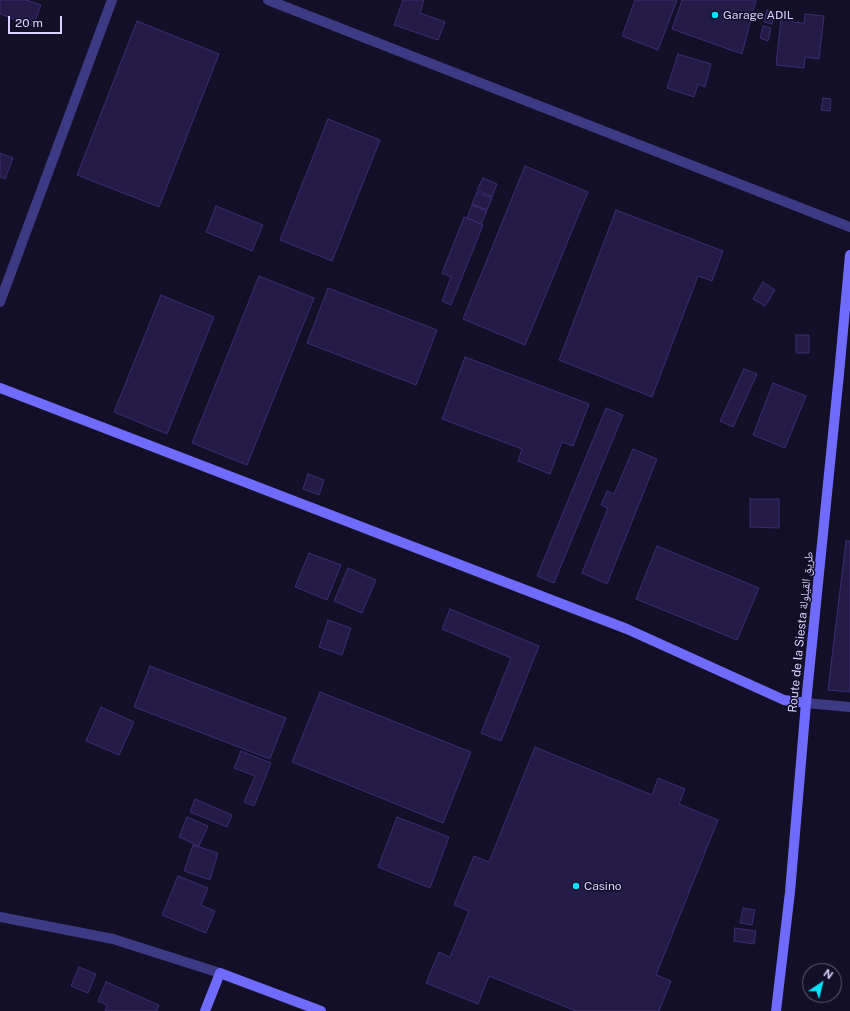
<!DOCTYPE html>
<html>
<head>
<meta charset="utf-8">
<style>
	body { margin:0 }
	#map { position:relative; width:850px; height:1011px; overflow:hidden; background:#130f26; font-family:"Public Sans",sans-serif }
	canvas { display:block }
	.north { position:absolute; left:802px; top:963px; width:40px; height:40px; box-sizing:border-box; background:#130f26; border:1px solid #625e7d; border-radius:50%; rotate:35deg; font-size:11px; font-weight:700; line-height:16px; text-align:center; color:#d9d4ff }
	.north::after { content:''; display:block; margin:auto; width:14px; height:18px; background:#00e5ff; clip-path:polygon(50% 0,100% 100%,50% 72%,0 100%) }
	.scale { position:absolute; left:8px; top:16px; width:54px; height:18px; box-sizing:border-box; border:2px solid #d9d4ff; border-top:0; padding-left:5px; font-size:12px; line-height:14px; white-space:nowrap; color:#d9d4ff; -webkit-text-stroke:3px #130f26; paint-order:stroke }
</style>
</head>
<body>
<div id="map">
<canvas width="850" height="1011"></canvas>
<div class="north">N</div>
<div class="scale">20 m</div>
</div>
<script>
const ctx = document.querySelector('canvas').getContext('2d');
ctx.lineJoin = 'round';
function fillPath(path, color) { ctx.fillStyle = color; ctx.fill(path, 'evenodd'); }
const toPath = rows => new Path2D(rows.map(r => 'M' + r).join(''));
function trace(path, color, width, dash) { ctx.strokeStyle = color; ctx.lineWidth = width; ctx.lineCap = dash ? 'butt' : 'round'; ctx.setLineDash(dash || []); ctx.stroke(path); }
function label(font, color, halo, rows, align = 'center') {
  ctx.font = font + ' "Public Sans","Noto Naskh Arabic",sans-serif'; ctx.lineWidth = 3; ctx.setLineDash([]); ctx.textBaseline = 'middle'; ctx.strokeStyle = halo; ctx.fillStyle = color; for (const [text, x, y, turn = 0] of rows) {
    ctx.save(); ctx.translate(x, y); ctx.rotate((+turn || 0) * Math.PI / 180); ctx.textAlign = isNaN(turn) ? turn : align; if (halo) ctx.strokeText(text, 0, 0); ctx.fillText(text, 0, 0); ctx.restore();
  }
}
const building = toPath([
	[0,0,26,0,41,5,33,26,0,14,0,0],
	[403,0,424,0,420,13,445,22,438,40,394,25,403,0],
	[635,0,677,0,658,50,622,36,635,0],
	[682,0,756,0,742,54,672,29,682,0],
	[767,10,775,12,772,24,764,22,767,10],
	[805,14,824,16,819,59,805,57,804,68,776,65,781,19,793,17,792,22,804,23,805,14],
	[137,21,219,54,159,207,77,175,137,21],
	[763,26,771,28,768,41,760,38,763,26],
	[678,54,711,64,705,87,698,84,694,97,667,88,678,54],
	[823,98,831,99,830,111,821,110,823,98],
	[328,119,380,140,332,261,280,240,328,119],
	[0,153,13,158,5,179,0,177,0,153],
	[525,166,588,192,525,345,463,319,525,166],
	[483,178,497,184,492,197,477,190,483,178],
	[477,192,492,198,487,210,472,204,477,192],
	[472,205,487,211,481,224,467,218,472,205],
	[216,206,263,225,252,251,206,232,216,206],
	[616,210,723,251,712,281,698,276,652,397,559,360,616,210],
	[464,217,483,225,451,305,442,301,451,277,442,273,464,217],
	[259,276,314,298,247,465,192,443,259,276],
	[763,282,775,290,765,306,753,299,763,282],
	[328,288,437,330,416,385,307,343,328,288],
	[161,295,214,317,167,434,114,412,161,295],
	[796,335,809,335,809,353,796,353,796,335],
	[465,357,589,404,573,446,562,442,550,474,518,461,522,449,442,419,465,357],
	[744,369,757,374,733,427,720,421,744,369],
	[773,383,806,396,785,448,753,435,773,383],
	[606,408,623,415,554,583,537,576,606,408],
	[633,449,657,459,607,584,582,573,608,508,601,505,607,491,614,494,633,449],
	[308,474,324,480,319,495,303,489,308,474],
	[750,499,779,499,779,528,750,527,750,499],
	[846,541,850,541,850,692,828,690,846,541],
	[657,546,759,588,737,640,636,599,657,546],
	[309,553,341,565,327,600,295,587,309,553],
	[348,568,376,580,362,613,334,601,348,568],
	[450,609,539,646,501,741,481,733,511,658,442,629,450,609],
	[328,620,351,628,342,655,319,647,328,620],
	[150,666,286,718,270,759,134,707,150,666],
	[320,692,471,752,443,823,292,762,320,692],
	[101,707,134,722,119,755,86,741,101,707],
	[535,747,652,795,658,778,685,789,679,804,718,820,656,975,671,981,659,1011,576,1011,489,976,478,1004,426,983,439,952,450,957,469,911,454,905,474,856,489,862,535,747],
	[241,751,271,763,254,806,244,802,255,776,234,768,241,751],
	[195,799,232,815,227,827,190,812,195,799],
	[187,817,208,826,199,846,179,837,187,817],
	[397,817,449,837,430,888,378,867,397,817],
	[193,845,218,853,210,880,184,871,193,845],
	[178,876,208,888,201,905,215,911,206,933,162,915,178,876],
	[743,908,755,910,752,925,740,923,743,908],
	[735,928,756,931,754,944,734,941,735,928],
	[79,967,96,974,88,993,71,986,79,967],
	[106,982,159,1005,157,1011,105,1011,107,1005,98,1001,106,982]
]);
fillPath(building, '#241b47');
trace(building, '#3b2d73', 1);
trace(toPath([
	[268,0,850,227],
	[0,302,112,0],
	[806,703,850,707],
	[0,917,113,939,220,973]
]), '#3d3a85', 10);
trace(toPath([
	[0,388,627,629,784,700,806,703],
	[205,1011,220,973,321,1011],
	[776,1011,790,892,806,703,839,374,850,255]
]), '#6f6bff', 10);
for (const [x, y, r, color] of [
	[715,15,4,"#00e5ff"],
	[576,886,4,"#00e5ff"]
]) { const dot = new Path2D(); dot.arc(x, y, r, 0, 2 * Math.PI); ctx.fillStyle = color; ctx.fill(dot); trace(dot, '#130f26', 1.5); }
label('12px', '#d9d4ff', '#130f26', [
	["Garage ADIL",723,15],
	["Casino",584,886]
], 'left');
label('12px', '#d9d4ff', '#130f26', [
	["Route de la Siesta طريق القيلولة",801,632,-84]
]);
</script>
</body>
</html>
